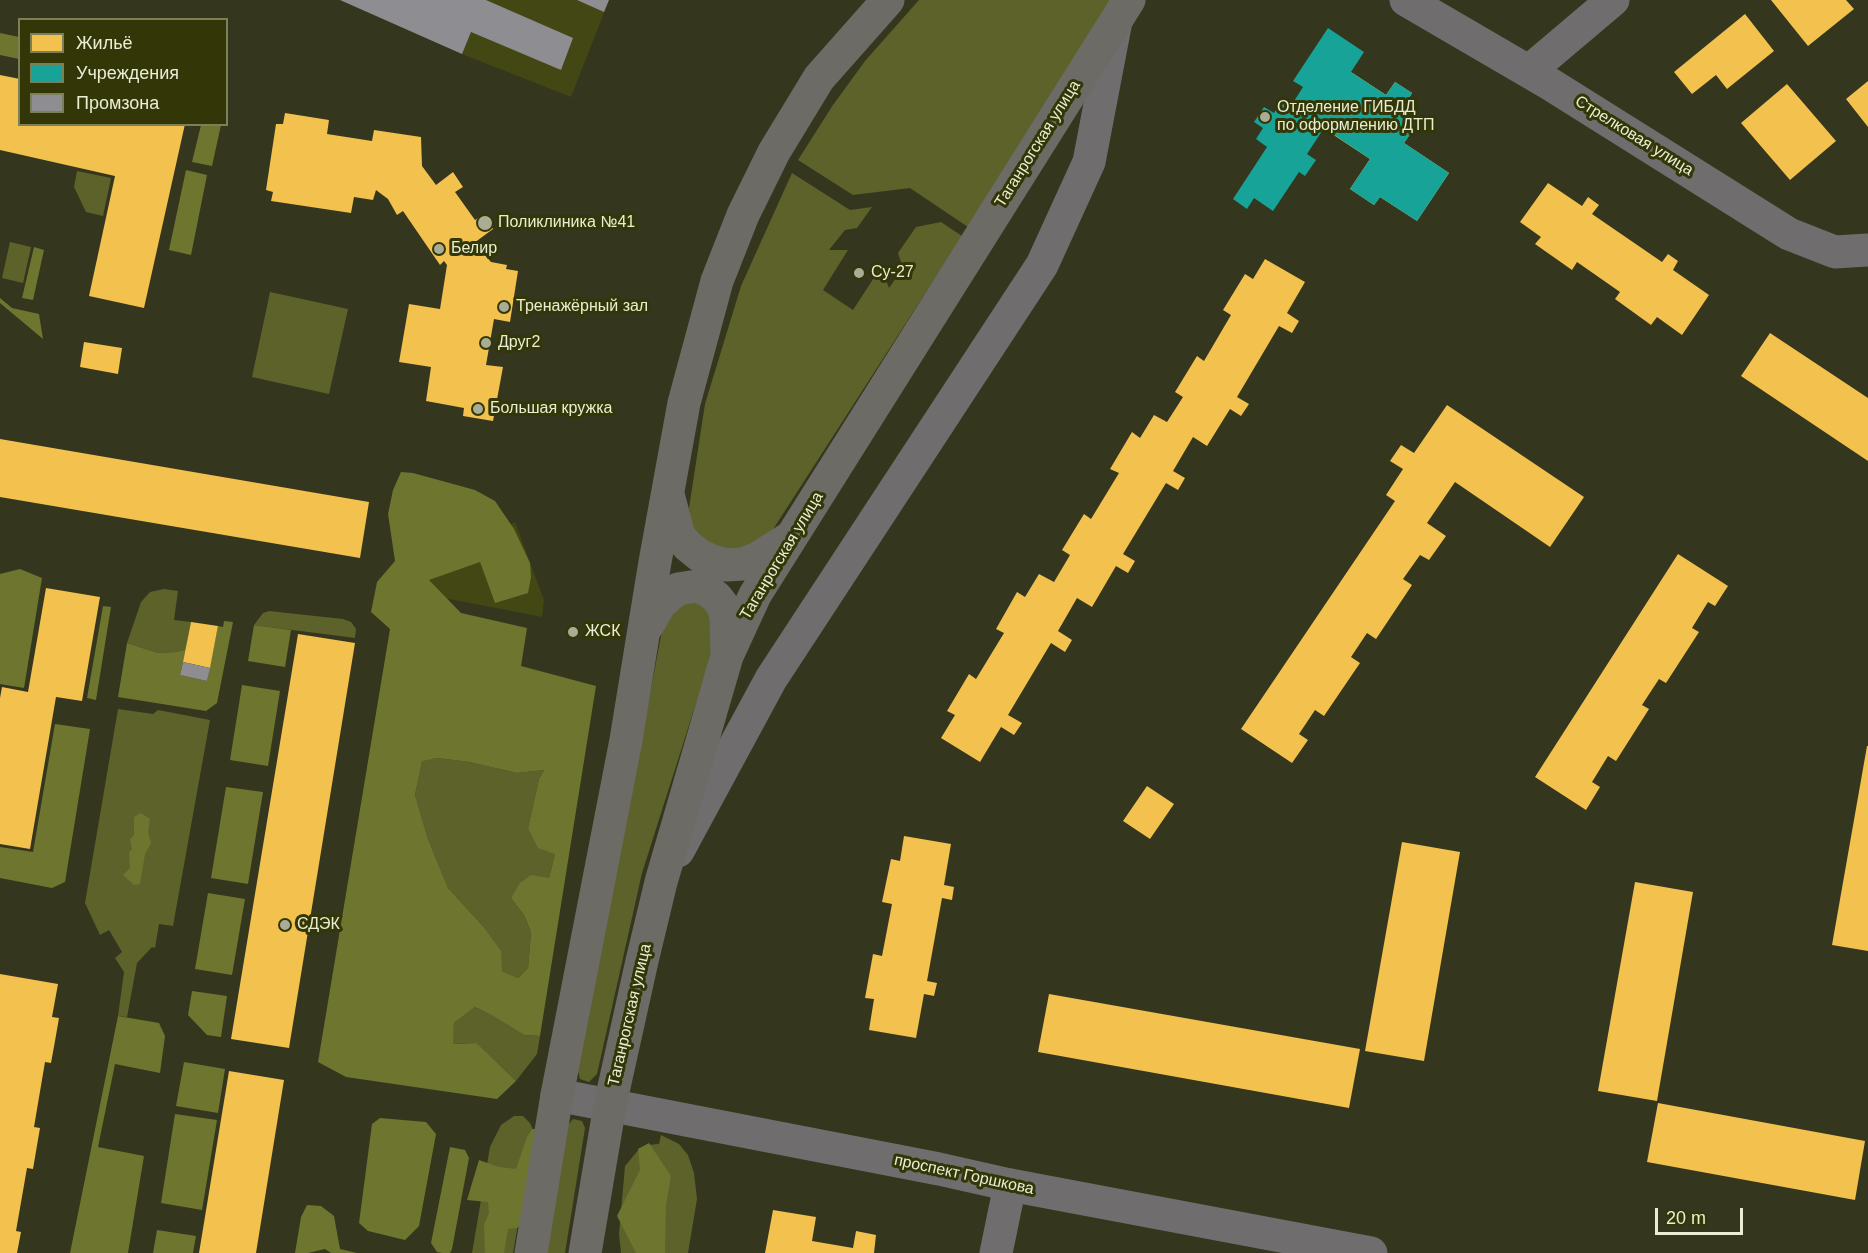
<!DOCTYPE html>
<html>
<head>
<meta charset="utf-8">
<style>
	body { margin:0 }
	#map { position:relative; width:1868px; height:1253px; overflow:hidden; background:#35361e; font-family:Helvetica,sans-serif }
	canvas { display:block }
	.legend { position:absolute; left:18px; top:18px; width:210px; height:108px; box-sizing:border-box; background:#333707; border:2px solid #7c8059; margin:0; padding:8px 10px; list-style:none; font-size:18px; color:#e9edd4 }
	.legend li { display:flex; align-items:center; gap:12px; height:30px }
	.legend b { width:30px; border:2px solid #7c8059 }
	.scale { position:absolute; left:1655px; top:1208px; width:88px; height:27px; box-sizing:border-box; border:3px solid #e9edd4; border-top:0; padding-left:8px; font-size:18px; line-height:21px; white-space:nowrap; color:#e9edd4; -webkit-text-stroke:4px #333707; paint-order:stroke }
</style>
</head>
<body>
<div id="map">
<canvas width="1868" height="1253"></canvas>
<ul class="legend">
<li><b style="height:16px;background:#f2c14e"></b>Жильё</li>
<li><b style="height:16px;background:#17a398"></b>Учреждения</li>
<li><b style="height:16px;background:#8d8d92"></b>Промзона</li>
</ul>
<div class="scale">20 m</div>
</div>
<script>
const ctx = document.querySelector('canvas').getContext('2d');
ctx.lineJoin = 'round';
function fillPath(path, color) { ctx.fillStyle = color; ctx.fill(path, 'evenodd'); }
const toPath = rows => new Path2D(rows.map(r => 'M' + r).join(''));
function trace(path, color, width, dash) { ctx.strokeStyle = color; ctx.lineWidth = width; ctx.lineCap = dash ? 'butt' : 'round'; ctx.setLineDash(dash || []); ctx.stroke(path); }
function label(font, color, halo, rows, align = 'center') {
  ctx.font = font + ' Helvetica,sans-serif'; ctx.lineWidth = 6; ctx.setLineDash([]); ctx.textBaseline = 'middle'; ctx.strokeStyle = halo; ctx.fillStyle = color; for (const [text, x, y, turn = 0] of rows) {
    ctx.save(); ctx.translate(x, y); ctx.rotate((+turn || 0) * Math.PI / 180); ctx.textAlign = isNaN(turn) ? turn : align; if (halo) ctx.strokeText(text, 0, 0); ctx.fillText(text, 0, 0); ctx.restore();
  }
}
fillPath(toPath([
	[340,0,609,0,571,97,462,54],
	[515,522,544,600,542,617,424,594,428,574]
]), '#424714');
fillPath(toPath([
	[919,0,1113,0,968,227,910,188,853,195,798,160,833,105,865,61],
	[77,171,111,178,103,216,86,212,74,187],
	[792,173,850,210,872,207,857,228,845,230,829,250,848,250,823,290,853,310,881,267,889,288,903,268,898,253,916,227,941,222,962,236,761,548,722,555,692,528,689,508,705,404,741,286],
	[10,242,31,247,23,283,2,278],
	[270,292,348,309,329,394,252,377],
	[164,589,178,591,174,620,191,622,186,649,177,652,158,653,127,643,141,602,150,592],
	[705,595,718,634,642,873,597,1074,589,1082,580,1079,578,1071,666,610],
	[269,611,343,619,351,622,356,629,355,638,254,625,263,613],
	[118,709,153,714,158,710,210,720,173,926,159,924,155,948,152,947,137,963,127,1017,118,1016,124,972,115,958,122,952,109,930,100,935,85,903],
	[437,758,469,762,517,773,544,770,539,779,528,828,555,854,549,878,511,898,524,915,531,932,528,968,518,978,502,971,482,925,448,888,428,839,415,795,422,760],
	[475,1007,493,1016,524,1035,540,1036,537,1054,516,1081,477,1043,452,1044,454,1023],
	[514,1116,523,1116,530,1123,534,1132,513,1253,472,1253,490,1147,501,1125],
	[573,1119,582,1121,585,1128,565,1253,546,1253,568,1125],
	[661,1135,679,1144,688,1155,694,1173,697,1199,688,1253,621,1253,619,1234,625,1166,640,1148,647,1145,659,1144]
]), '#5d622b');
fillPath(toPath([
	[0,33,19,37,19,59,0,55],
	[201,125,221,125,212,166,192,162],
	[186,170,207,175,191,255,169,250],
	[34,247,44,250,33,300,22,298],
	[0,298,12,308,39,314,43,339,0,303],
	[401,472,413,473,475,490,495,501,514,529,530,563,531,577,528,593,495,603,480,562,429,580,461,613,527,628,521,666,596,686,540,1036,524,1035,493,1016,475,1007,454,1023,453,1044,477,1043,516,1081,497,1099,346,1077,318,1062,390,629,371,612,377,582,395,561,388,514,393,490],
	[437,758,469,762,517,773,544,770,539,779,528,828,538,848,555,854,549,878,531,875,520,883,511,898,524,915,531,932,528,968,518,978,502,971,501,951,482,925,448,888,428,839,415,795,422,761],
	[20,569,42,578,24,688,0,684,0,574],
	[103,606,111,607,96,700,87,698],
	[224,621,233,622,217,703,206,711,118,697,127,643,158,653,177,652,186,649,180,675,207,681,218,626,223,627],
	[254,625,291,630,285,667,248,661],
	[242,685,280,691,268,766,230,760],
	[55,724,90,729,65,882,52,888,0,878,0,847,33,852],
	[226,787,263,792,248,884,211,878],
	[141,813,150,819,148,832,151,843,145,854,140,884,134,885,123,875,130,868,129,852,132,850,130,839,134,835,134,817],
	[208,893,245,899,232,975,195,969],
	[192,991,227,996,221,1037,207,1035,188,1015],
	[118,1016,159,1023,165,1036,160,1073,115,1064,98,1147,144,1156,128,1253,70,1253],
	[184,1062,225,1069,218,1113,176,1106],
	[175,1114,217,1120,202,1210,161,1203],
	[380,1118,426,1122,436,1134,419,1226,405,1240,368,1231,359,1223,372,1124],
	[532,1129,539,1129,529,1218,517,1228,508,1229,504,1253,485,1253,484,1225,489,1213,488,1202,467,1200,479,1160,499,1167,516,1169,527,1137],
	[649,1143,671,1176,666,1205,665,1253,636,1253,617,1216,640,1170,638,1149],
	[450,1147,465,1150,469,1158,452,1249,450,1253,442,1253,437,1252,431,1243],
	[307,1205,321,1206,334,1216,340,1249,357,1253,331,1253,325,1249,308,1253,295,1253,301,1217],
	[157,1230,196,1236,193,1253,153,1253]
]), '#6e752e');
fillPath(toPath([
	[1771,0,1846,0,1854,9,1808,46],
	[1745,14,1774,51,1727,89,1716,75,1692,94,1674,72],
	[1351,72,1386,95,1395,82,1412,93,1404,107,1421,118,1404,143,1449,173,1417,221,1380,197,1374,205,1350,189,1370,159,1317,124],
	[0,75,20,79,20,124,185,124,144,308,89,296,115,176,0,150],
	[1868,81,1868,127,1846,99],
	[1787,84,1836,141,1790,180,1741,123],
	[285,113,329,120,327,134,372,141,374,130,421,137,422,166,436,185,453,172,463,187,455,192,475,220,483,215,493,229,474,243,491,262,507,265,506,269,518,271,510,322,494,319,486,365,503,367,493,421,463,416,464,408,426,401,431,367,399,362,409,304,440,309,447,265,444,261,440,265,403,211,397,215,388,199,376,190,373,200,354,197,351,213,271,201,273,192,266,190,276,124,283,124],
	[1548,183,1582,206,1588,197,1599,205,1592,214,1662,262,1668,254,1678,261,1673,270,1709,295,1682,335,1657,317,1651,325,1615,299,1620,292,1577,262,1572,270,1535,244,1541,237,1520,222],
	[1265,259,1305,282,1287,313,1299,321,1292,333,1279,326,1237,397,1249,404,1241,416,1230,409,1207,446,1193,437,1173,471,1185,478,1178,490,1166,483,1123,554,1135,561,1128,573,1116,566,1092,607,1077,598,1058,631,1072,640,1065,652,1051,643,1008,715,1022,723,1014,735,1001,727,980,762,941,738,955,715,947,711,969,674,976,679,1004,633,996,629,1017,592,1025,597,1039,574,1054,582,1070,555,1062,550,1084,514,1091,519,1119,473,1110,469,1132,432,1140,438,1154,415,1167,422,1183,397,1175,392,1197,356,1204,361,1231,315,1223,310,1245,274,1253,279],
	[1770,333,1868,398,1868,461,1741,376],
	[84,342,122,348,118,374,80,367],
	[1447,405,1584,497,1550,547,1455,482,1427,523,1446,536,1429,560,1420,555,1403,579,1412,585,1376,639,1367,633,1351,657,1360,663,1324,716,1315,710,1299,734,1308,740,1292,763,1241,729,1395,501,1386,495,1403,469,1390,461,1401,445,1414,453],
	[0,439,369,502,360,558,0,497],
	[1678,554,1728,586,1715,606,1708,602,1692,628,1699,632,1666,683,1659,679,1642,705,1649,709,1616,761,1608,756,1592,782,1600,787,1586,810,1535,777],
	[46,588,100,597,82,701,56,697,30,849,0,844,0,698,2,687,28,692],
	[191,622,218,626,210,668,183,662],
	[298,634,355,643,289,1048,231,1039],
	[1867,746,1868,746,1868,951,1832,945],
	[1147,786,1174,804,1150,839,1123,821],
	[904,836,951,844,944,885,954,887,952,900,942,898,927,981,937,983,934,996,924,994,916,1038,869,1030,874,999,865,998,873,954,882,956,892,904,882,902,891,859,900,861],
	[1402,842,1460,852,1424,1061,1365,1051],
	[1635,882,1693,892,1657,1101,1598,1091],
	[0,974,58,984,52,1017,59,1018,55,1041,51,1063,45,1062,34,1127,40,1128,33,1169,27,1168,16,1231,21,1232,17,1253,0,1253],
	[1049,994,1360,1049,1349,1108,1038,1052],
	[229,1071,284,1080,256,1253,199,1253],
	[1658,1103,1865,1141,1855,1200,1647,1162],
	[773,1210,816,1217,812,1241,853,1248,856,1231,876,1235,874,1253,765,1253]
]), '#f2c14e');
fillPath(toPath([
	[1328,28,1364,52,1351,72,1386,95,1395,82,1412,93,1404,107,1421,118,1404,143,1449,173,1417,221,1380,197,1374,205,1350,189,1370,159,1324,128,1307,154,1316,160,1305,176,1299,172,1273,211,1254,198,1247,209,1233,199,1267,147,1256,139,1263,128,1254,122,1264,107,1274,113,1282,100,1291,106,1303,87,1293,81]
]), '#17a398');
fillPath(toPath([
	[340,0,486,0,573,38,561,70,471,32,462,54],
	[577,0,609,0,604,12],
	[183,662,210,668,207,681,180,675]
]), '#8d8d92');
trace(toPath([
	[1406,0,1550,84,1789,234,1835,252,1868,250],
	[1529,71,1613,0],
	[678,851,771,679,1042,265,1089,162,1116,21],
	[996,1253,1010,1185]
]), '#706d6e', 33);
trace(toPath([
	[557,1095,939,1169,1010,1185,1371,1253]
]), '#706d6e', 33);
trace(toPath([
	[669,498,679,536,688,546,699,555,712,561,727,565,743,564,758,558,788,539],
	[646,628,660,604,671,594,678,589,697,586,709,591,717,598,723,606,726,617,727,654],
	[531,1253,557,1095,626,740,655,562,684,403,717,281,743,215,774,152,819,78,888,0],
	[585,1253,610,1105,642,961,661,882,727,656,755,595,1129,0]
]), '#6c6b65', 33);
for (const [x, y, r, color] of [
	[1265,117,6,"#aaad94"],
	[485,223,8,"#aaad94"],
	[439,249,6,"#aaad94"],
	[859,273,6,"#aaad94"],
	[504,307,6,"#aaad94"],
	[486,343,6,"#aaad94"],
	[478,409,6,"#aaad94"],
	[573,632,6,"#aaad94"],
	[285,925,6,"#aaad94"]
]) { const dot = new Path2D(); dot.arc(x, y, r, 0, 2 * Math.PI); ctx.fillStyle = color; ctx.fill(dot); trace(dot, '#333707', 2); }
label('16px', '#e9edd4', '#333707', [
	["Отделение ГИБДД",1277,108],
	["по оформлению ДТП",1277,126],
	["Поликлиника №41",498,223],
	["Белир",451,249],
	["Су-27",871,273],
	["Тренажёрный зал",516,307],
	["Друг2",498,343],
	["Большая кружка",490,409],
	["ЖСК",585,632],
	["СДЭК",297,925]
], 'left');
label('16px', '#e9edd4', '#333707', [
	["Стрелковая улица",1634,136,32],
	["Таганрогская улица",1038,144,-58],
	["Таганрогская улица",782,556,-59],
	["Таганрогская улица",630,1015,-77],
	["проспект Горшкова",964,1175,12]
]);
</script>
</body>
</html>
